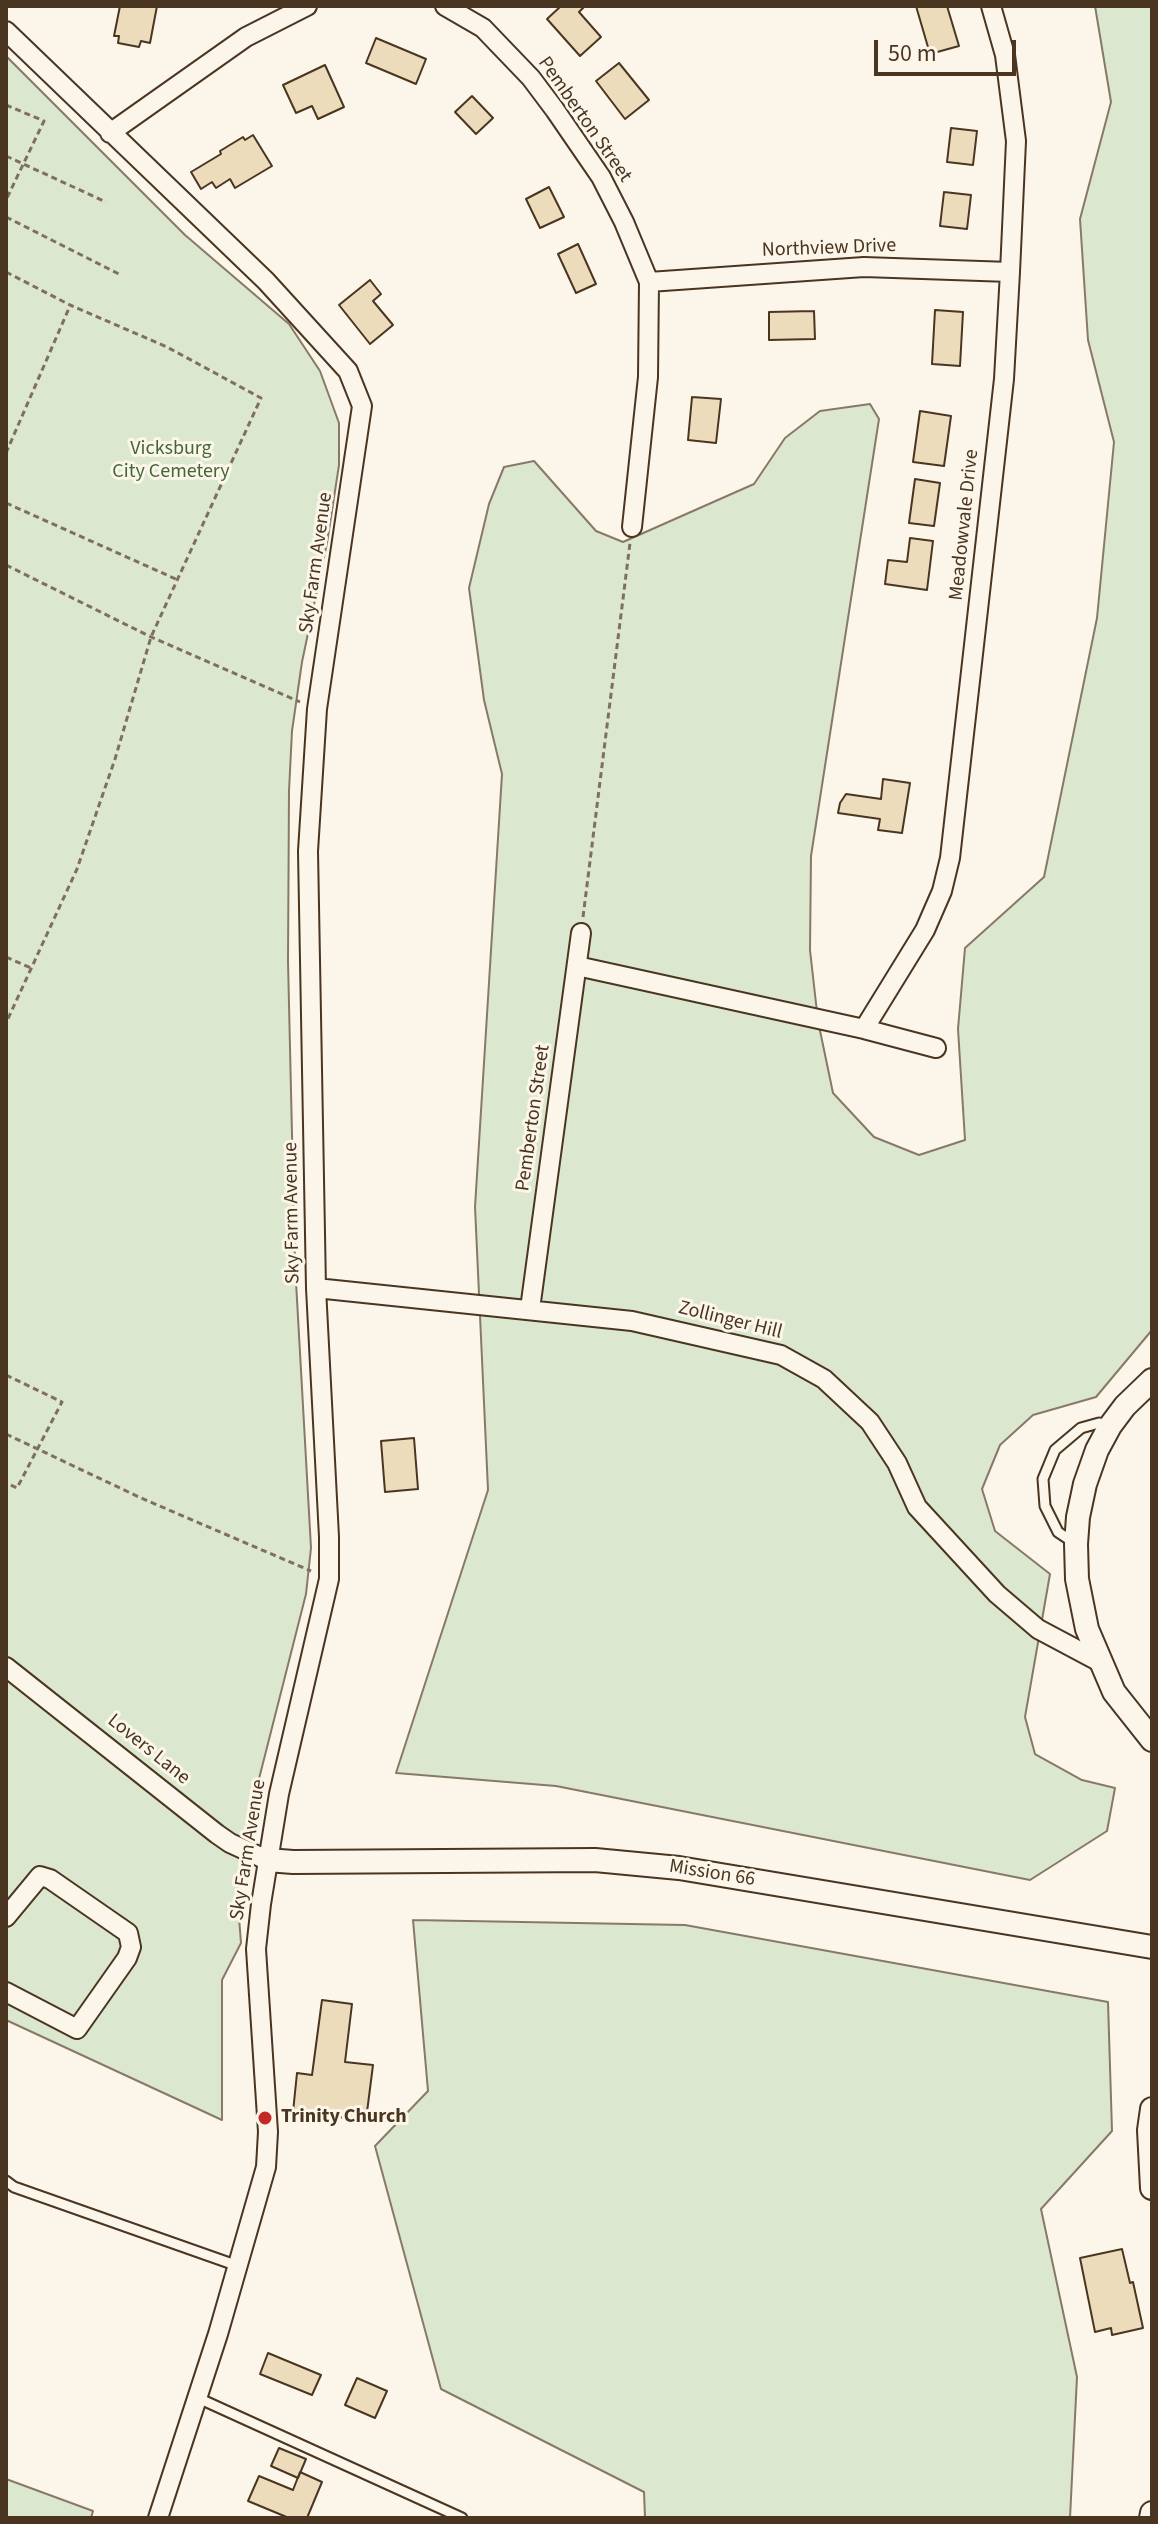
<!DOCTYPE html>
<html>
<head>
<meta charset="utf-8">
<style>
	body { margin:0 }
	#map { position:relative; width:1158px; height:2524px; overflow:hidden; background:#fbf6e9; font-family:"Source Sans 3",sans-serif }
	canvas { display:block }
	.frame { position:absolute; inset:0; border:8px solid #4a3520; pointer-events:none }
	.scale { position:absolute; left:874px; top:40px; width:142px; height:36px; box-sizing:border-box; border:4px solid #4a3520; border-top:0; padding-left:10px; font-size:24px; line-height:28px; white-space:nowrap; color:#4a3520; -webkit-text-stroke:6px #fbf6e9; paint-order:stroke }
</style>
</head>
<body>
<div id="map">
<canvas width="1158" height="2524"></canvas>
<div class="frame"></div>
<div class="scale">50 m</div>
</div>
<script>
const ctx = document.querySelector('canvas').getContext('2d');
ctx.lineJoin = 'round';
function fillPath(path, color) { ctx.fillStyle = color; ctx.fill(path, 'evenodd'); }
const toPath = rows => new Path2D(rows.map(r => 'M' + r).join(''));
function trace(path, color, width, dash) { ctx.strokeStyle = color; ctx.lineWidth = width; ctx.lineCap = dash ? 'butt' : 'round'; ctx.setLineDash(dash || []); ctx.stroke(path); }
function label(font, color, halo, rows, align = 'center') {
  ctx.font = font + ' "Source Sans 3",sans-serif'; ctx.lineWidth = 6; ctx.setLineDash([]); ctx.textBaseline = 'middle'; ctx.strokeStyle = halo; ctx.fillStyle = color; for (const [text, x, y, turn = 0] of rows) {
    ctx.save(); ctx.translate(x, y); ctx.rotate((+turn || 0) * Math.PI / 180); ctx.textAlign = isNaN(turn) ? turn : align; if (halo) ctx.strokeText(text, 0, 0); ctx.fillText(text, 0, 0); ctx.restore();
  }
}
const green = toPath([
	[1095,6,1152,6,1152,1330,1096,1397,1033,1415,1000,1445,982,1489,995,1531,1050,1574,1025,1717,1035,1754,1082,1780,1115,1788,1107,1831,1030,1880,556,1786,396,1773,488,1490,475,1207,502,774,484,700,469,588,489,504,504,467,534,461,596,531,623,542,754,484,785,438,820,411,870,404,879,419,811,856,810,950,818,1021,833,1093,874,1137,919,1155,965,1140,958,1029,965,948,1044,877,1097,618,1114,442,1088,340,1080,219,1111,102,1095,6],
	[6,56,185,235,289,324,320,371,339,423,339,465,327,543,302,662,292,731,289,791,288,961,295,1264,311,1548,306,1594,248,1822,237,1892,241,1943,222,1980,222,2120,6,2020,6,56],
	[413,1920,685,1925,1108,2002,1112,2131,1041,2209,1077,2377,1070,2518,645,2518,644,2492,441,2389,375,2146,428,2091,413,1920],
	[6,2479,93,2511,91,2518,6,2518,6,2479]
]);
fillPath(green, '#dce7d0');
trace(green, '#887966', 2);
const building = toPath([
	[120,6,157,6,150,43,141,41,139,47,118,43,119,36,114,36,120,6],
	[561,6,585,6,579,12,601,37,580,56,547,19,561,6],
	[916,6,947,6,959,46,930,54,916,6],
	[376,38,426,59,416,84,366,63,376,38],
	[619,63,649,100,625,119,596,81,619,63],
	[325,65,344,107,318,119,312,106,296,113,283,85,325,65],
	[472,96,493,118,476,134,455,112,472,96],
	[951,128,977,131,973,165,947,162,951,128],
	[253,135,272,166,235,188,230,179,216,188,212,182,201,189,191,172,221,154,220,151,243,137,245,140,253,135],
	[549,187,564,217,540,228,526,199,549,187],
	[944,192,971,195,967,229,940,226,944,192],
	[578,244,596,284,576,293,558,254,578,244],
	[370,280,381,294,373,301,393,325,370,344,339,305,370,280],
	[935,310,963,312,960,366,932,364,935,310],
	[814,311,815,339,769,340,769,312,814,311],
	[692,397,721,399,716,443,688,440,692,397],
	[920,411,951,416,944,466,913,462,920,411],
	[915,479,940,483,934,526,909,523,915,479],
	[910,538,933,541,927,590,885,584,888,560,907,562,910,538],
	[883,779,910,783,902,833,878,830,880,819,838,813,840,803,846,794,881,799,883,779],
	[414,1438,418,1489,385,1492,381,1441,414,1438],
	[322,2000,352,2004,345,2062,373,2065,366,2120,293,2112,297,2073,312,2075,322,2000],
	[1122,2249,1130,2283,1133,2282,1143,2328,1112,2335,1111,2328,1095,2332,1080,2258,1122,2249],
	[268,2353,321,2375,312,2395,260,2374,268,2353],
	[357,2378,387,2391,375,2418,345,2405,357,2378],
	[279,2448,306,2459,298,2478,271,2466,279,2448],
	[300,2472,322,2482,307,2518,289,2518,248,2501,259,2476,293,2490,300,2472]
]);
fillPath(building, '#ecdcbc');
trace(building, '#4a3520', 2);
const service = toPath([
	[1073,1542,1058,1532,1045,1506,1043,1479,1055,1450,1081,1428,1099,1423,1109,1425],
	[6,2181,14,2187,238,2266],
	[198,2398,462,2518]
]);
const minor = toPath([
	[445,6,483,28,531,78,555,110,601,177,624,222,649,282,648,377,632,527],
	[6,31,266,281,348,371,362,406,317,709,308,851,316,1288,329,1537,329,1579,279,1794,261,1904,256,1949,268,2132,266,2167,218,2334,158,2518],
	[110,133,246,37,307,6],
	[649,282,864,267,1010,272],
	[577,966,864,1029,936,1048],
	[864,1029,925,930,942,891,950,858,1004,379,1010,272,1016,141,1005,55,991,6],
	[316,1288,632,1321,781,1355,824,1379,870,1422,897,1463,917,1507,997,1594,1038,1629,1100,1662],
	[530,1309,581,933],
	[6,1667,217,1834,230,1843,267,1860],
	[6,1917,40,1876,50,1879,128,1933,131,1947,127,1958,77,2029,6,1992]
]);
const tertiary = toPath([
	[1152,1380,1125,1406,1110,1426,1097,1450,1085,1484,1078,1517,1076,1544,1077,1579,1087,1629,1114,1692,1152,1740],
	[267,1860,293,1862,595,1860,679,1868,1152,1947],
	[1152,2109,1149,2130,1152,2188],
	[1151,2518,1152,2513]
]);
trace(service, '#4a3520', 13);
trace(minor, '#4a3520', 22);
trace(tertiary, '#4a3520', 26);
trace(toPath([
	[6,105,44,121,6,200],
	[6,156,106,202],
	[6,217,119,274],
	[6,272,70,305,167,347,261,398,151,637,115,759,77,869,6,1023],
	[6,453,70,306],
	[6,503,178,580],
	[6,565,151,637,300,702],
	[583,917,630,543],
	[6,957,31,968],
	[6,1375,62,1402,17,1488,6,1483],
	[6,1434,141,1498,311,1571]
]), '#7f6f5c', 3, [6, 4]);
trace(service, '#fbf6e9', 9);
trace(minor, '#fbf6e9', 18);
trace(tertiary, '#fbf6e9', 22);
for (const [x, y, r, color] of [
	[265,2118,8,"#c62828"]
]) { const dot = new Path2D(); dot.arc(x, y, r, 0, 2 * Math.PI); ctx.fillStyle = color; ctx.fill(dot); trace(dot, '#fbf6e9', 3); }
label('20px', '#4a3520', '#fbf6e9', [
	["Pemberton Street",584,120,55],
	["Northview Drive",829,249,-2],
	["Meadowvale Drive",965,525,-84],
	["Sky Farm Avenue",317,563,-82],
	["Pemberton Street",534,1118,-82],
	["Sky Farm Avenue",293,1213,-91],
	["Zollinger Hill",730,1321,14],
	["Lovers Lane",148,1750,39],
	["Sky Farm Avenue",249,1850,-81],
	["Mission 66",712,1874,9]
]);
label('20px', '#436837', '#fbf6e9', [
	["Vicksburg",171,450],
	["City Cemetery",171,473]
]);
label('bold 20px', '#4a3520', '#fbf6e9', [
	["Trinity Church",281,2118]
], 'left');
</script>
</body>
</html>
